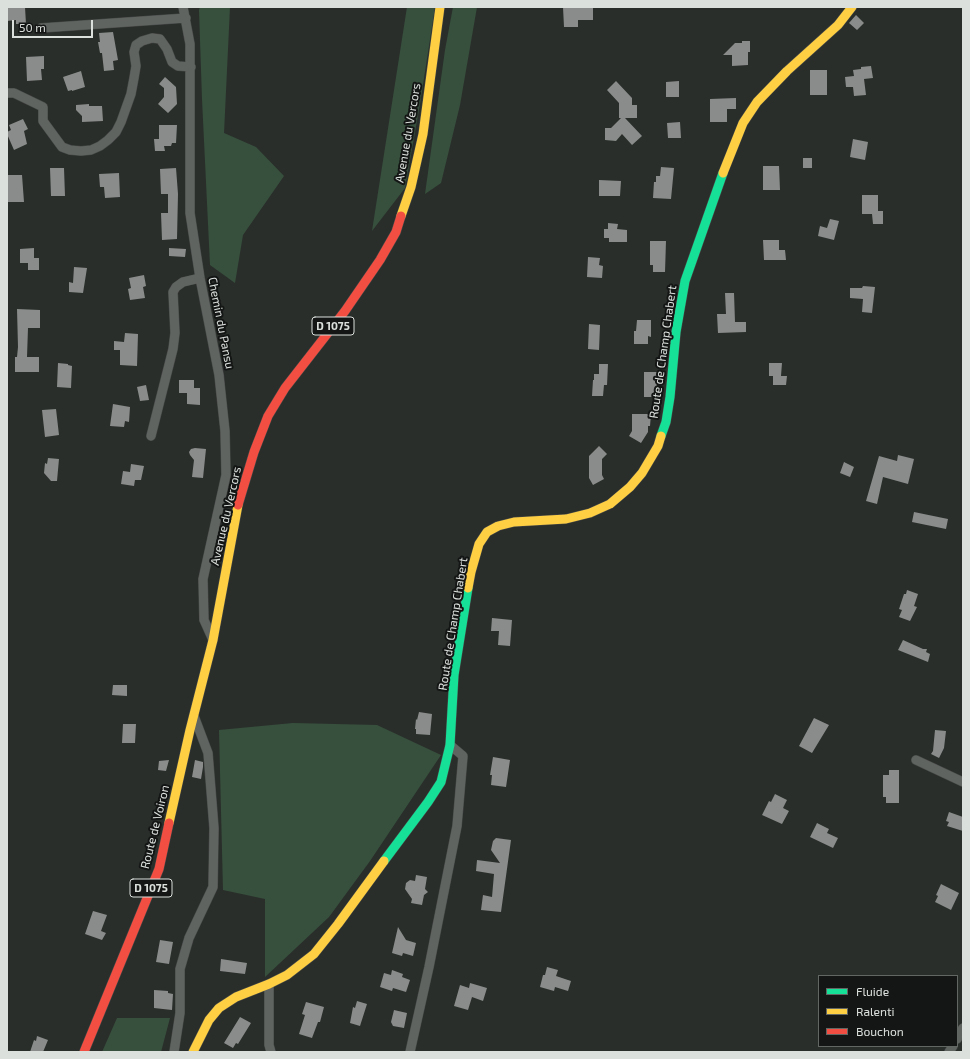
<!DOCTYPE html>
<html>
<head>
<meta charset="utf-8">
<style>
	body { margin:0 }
	#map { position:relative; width:970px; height:1059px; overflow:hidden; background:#2a2e2b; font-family:"Exo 2",sans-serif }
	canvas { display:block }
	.frame { position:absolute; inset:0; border:8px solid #dce0dd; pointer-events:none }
	.legend { position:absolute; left:818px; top:975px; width:140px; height:72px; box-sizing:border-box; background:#131614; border:1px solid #636764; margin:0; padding:5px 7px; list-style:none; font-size:12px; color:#dce0dd }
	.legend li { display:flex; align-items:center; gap:8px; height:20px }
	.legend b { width:20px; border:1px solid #636764 }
	.scale { position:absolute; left:12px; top:20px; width:81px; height:18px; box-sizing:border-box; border:2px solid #dce0dd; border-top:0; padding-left:5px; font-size:12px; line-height:14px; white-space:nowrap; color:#dce0dd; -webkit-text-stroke:3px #131614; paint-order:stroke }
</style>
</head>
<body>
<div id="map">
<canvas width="970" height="1059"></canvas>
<div class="frame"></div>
<ul class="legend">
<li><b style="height:5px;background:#16e098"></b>Fluide</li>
<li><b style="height:5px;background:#ffcf43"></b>Ralenti</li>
<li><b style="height:5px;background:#f24e42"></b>Bouchon</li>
</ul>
<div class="scale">50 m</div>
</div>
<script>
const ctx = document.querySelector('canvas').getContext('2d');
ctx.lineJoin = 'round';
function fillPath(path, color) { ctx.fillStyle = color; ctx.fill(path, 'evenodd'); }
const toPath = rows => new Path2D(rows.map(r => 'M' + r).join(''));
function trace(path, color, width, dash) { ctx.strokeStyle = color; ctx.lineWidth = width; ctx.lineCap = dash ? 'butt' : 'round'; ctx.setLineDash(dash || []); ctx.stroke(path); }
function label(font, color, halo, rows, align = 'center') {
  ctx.font = font + ' "Exo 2",sans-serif'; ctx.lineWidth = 4; ctx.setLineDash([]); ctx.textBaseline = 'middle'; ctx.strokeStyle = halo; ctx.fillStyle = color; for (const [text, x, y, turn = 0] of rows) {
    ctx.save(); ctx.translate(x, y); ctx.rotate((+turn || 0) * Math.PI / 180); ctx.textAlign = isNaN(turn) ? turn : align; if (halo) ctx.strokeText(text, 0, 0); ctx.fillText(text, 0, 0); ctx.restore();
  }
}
fillPath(toPath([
	[200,7,230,7,224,133,256,147,284,176,243,235,235,283,210,265,202,99,199,10],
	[407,7,435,7,420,104,405,188,372,231],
	[453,7,477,7,460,105,441,183,425,194,445,50],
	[293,723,377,725,441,755,370,861,329,917,265,977,265,899,223,890,219,730],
	[117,1018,170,1018,161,1052,102,1052]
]), '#37503d');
fillPath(toPath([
	[7,7,25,7,26,24,16,24,16,20,7,21],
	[563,7,593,7,593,20,578,20,578,27,564,27],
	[856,15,864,23,857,30,849,23],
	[113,32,118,60,113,61,114,70,104,71,102,53,100,53,98,42,100,42,99,33],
	[742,41,750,41,750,52,748,52,748,65,732,66,732,55,723,55,735,43,742,43],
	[44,56,44,69,41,69,42,80,27,81,26,57],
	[871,66,873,78,864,79,866,95,854,96,853,87,846,87,845,77,854,76,853,70,861,69,861,67],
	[810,70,827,70,827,95,810,95],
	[81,71,85,87,72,91,72,90,68,91,63,77],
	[165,77,176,87,177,104,168,113,158,104,164,97,164,88,159,84],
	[616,81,632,98,632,105,637,105,637,118,625,118,642,136,632,145,622,134,616,141,605,140,605,128,611,128,621,118,619,118,619,103,607,90],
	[679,81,679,97,666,97,666,82],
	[736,98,736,109,727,109,727,122,710,122,710,99],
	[89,104,89,106,102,106,103,121,82,122,82,116,76,110,76,105],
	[23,119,28,129,24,131,27,144,14,150,7,134,7,132,11,130,9,125],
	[680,122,681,138,668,138,667,123],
	[159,125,177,125,176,143,172,143,171,146,164,146,165,151,155,151,154,139,159,139],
	[853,139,868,142,865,160,850,157],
	[803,158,812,158,812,168,803,168],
	[763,166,779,166,780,190,763,190],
	[661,167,674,168,671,199,653,198,654,182,656,182,656,176,660,176],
	[50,168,64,168,65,196,51,196],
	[176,168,178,194,177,239,162,240,161,213,168,213,168,194,161,194,160,169],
	[119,173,120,197,105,198,104,187,100,187,99,174],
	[7,175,22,175,24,202,8,202],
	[599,180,621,181,620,196,599,196],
	[862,195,878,195,878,211,883,211,883,224,873,224,872,214,862,214],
	[830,219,839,221,834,240,818,236,820,226,827,228],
	[608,223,618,224,617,229,627,230,627,242,609,242,609,238,604,238,604,229,608,229],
	[763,240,779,240,779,250,785,250,786,260,764,260],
	[650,241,666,241,665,272,653,272,653,265,650,265],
	[34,248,34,258,39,258,39,270,28,270,28,263,20,263,20,249],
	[169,248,186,249,185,257,169,256],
	[588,257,600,258,599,265,603,266,602,278,587,277],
	[74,267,87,268,83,293,69,292,69,282,73,283],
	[144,275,146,286,143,287,145,298,130,300,128,289,131,288,129,278],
	[863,286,875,287,872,313,862,312,863,299,850,298,850,288,862,288],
	[725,293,734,293,735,322,746,322,746,332,718,333,717,314,726,314],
	[17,309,40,310,40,328,28,328,27,357,39,357,39,372,15,372,15,357,17,357,18,347],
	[637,320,651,320,651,337,648,336,648,344,634,344,634,331,636,331],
	[589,324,600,325,599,350,588,349],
	[125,333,138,334,137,366,120,365,120,350,114,350,114,341,124,342],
	[58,363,68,364,68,365,72,366,71,388,57,387],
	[769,363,782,363,781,376,787,376,786,385,773,385,773,376,769,376],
	[599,364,608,364,607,385,604,385,603,396,592,396,593,380,594,380,594,374,599,374],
	[644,372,657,372,657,397,644,397],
	[179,380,194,380,194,388,200,388,200,405,187,404,187,393,179,393],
	[146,385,149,400,140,401,137,387],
	[113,404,130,407,129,422,125,421,124,427,110,426],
	[56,409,59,435,45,437,42,410],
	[632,414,651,414,650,426,648,426,648,432,641,443,629,436,632,431],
	[599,446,607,454,602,459,602,475,604,479,593,485,589,478,589,456],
	[195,448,206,449,203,478,192,477,194,460,190,455,189,452,191,449],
	[898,455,914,459,908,484,883,477,877,504,866,501,879,456,897,461],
	[48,458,59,459,57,481,51,481,44,473,45,463,47,464],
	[844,462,854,467,850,477,840,473],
	[131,464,144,466,141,480,135,480,134,486,121,484,123,471,130,472],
	[914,512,948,519,946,529,912,522],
	[907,590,918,594,914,606,917,607,910,621,899,617,902,610,899,609,904,594,906,594],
	[492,618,512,620,510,646,498,645,499,631,491,631],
	[903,640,923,649,927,649,926,652,930,654,928,662,898,650],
	[113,685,127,685,127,696,112,695],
	[419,712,432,714,430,735,416,734,416,729,415,729,416,719,417,720],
	[814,718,829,725,812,753,799,746],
	[123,724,136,724,135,743,122,743],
	[935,730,946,731,944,748,939,758,931,754,933,751],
	[493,757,510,760,506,787,491,785,492,775,490,775],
	[169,760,166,771,158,770,159,761],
	[195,760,203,762,203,767,201,779,192,777],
	[889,770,899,770,899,803,886,803,886,797,883,797,883,775,889,775],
	[775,794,787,800,783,808,789,811,782,824,762,815,769,801,771,802],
	[949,812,963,817,963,831,947,826,949,822,946,821],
	[817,823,829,829,827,833,838,838,833,848,810,837],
	[496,838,511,840,501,912,481,910,483,895,492,897,494,874,476,871,477,860,500,863,491,850,493,841],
	[416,875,427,877,425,889,428,892,424,895,422,905,411,903,412,899,405,889,406,883,410,880,415,881],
	[941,884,959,893,951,910,935,902,938,896,936,895],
	[93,911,107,915,101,931,106,933,102,940,85,934],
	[398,927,406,940,416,943,413,956,403,953,402,956,392,953],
	[160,940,173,942,169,964,156,962],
	[221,959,247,963,245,974,220,971],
	[547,967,558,970,556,976,571,981,568,991,555,987,554,991,540,987,543,975,545,975],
	[392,970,403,974,402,977,410,980,406,992,393,988,392,991,380,987,384,973,391,975],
	[470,983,487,988,483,1001,472,997,468,1010,454,1006,460,985,469,988],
	[154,990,168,991,168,993,173,994,172,1010,154,1008],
	[357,1001,367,1004,360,1026,350,1023,353,1007,355,1008],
	[306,1002,324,1007,320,1022,318,1022,312,1038,299,1034,305,1015,302,1014],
	[394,1010,407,1013,404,1028,393,1026,391,1022],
	[240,1017,251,1023,238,1044,236,1043,233,1048,224,1043],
	[37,1036,48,1040,43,1052,30,1052,34,1040,36,1041]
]), '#898c8a');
const street = toPath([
	[183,7,190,44,190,213,200,278,219,375,225,431,226,475,203,579,204,620,213,640],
	[41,28,186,18],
	[7,93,14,93,43,107,43,121,62,147,70,150,81,151,91,150,100,146,108,140,116,132,121,122,131,94,134,78,136,66,134,52,136,45,142,41,152,38,160,39,167,49,172,62,178,66,191,67],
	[151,436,173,349,175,333,173,292,176,287,183,282,200,278],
	[916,760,963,782],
	[269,984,269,1045,271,1052],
	[957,1039,963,1028],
	[174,1052,180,1013,180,969,189,938,213,887,214,828,208,753,194,716],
	[410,1052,429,967,457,826,463,756,450,745],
	[949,1052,953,1046]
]);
const fast = toPath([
	[661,436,666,422,670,397,676,332,685,281,723,173],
	[384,861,428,802,441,782,450,745,454,675,468,588]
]);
const slow = toPath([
	[723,173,743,123,757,102,787,71,838,25,852,7],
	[401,216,411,187,423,134,440,7],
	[468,588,471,572,479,544,487,532,498,526,514,522,566,519,590,513,610,504,630,487,642,473,658,446,661,436],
	[169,823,190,730,213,640,238,505],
	[193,1052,209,1020,219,1008,236,997,269,984,287,975,314,954,338,924,384,861]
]);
const jam = toPath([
	[238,505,254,452,268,416,285,388,345,311,380,260,396,232,401,216],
	[84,1052,159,869,169,823]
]);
trace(street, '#474a48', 10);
trace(fast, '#474a48', 10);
trace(slow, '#474a48', 10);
trace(jam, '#474a48', 10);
trace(street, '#606461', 9);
trace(fast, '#16e098', 9);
trace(slow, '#ffcf43', 9);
trace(jam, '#f24e42', 9);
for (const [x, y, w] of [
	[333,326,42],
	[151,888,42]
]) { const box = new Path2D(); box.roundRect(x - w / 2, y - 9, w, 18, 3); ctx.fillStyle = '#131614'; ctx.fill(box); trace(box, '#dce0dd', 1); }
label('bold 11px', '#dce0dd', null, [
	["D 1075",333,326],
	["D 1075",151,888]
]);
label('12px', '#dce0dd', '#131614', [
	["Avenue du Vercors",408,133,-80],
	["Chemin du Pansu",221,323,79],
	["Route de Champ Chabert",663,352,-82],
	["Avenue du Vercors",226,516,-77],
	["Route de Champ Chabert",453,624,-81],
	["Route de Voiron",155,827,-76]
]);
</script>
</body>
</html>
